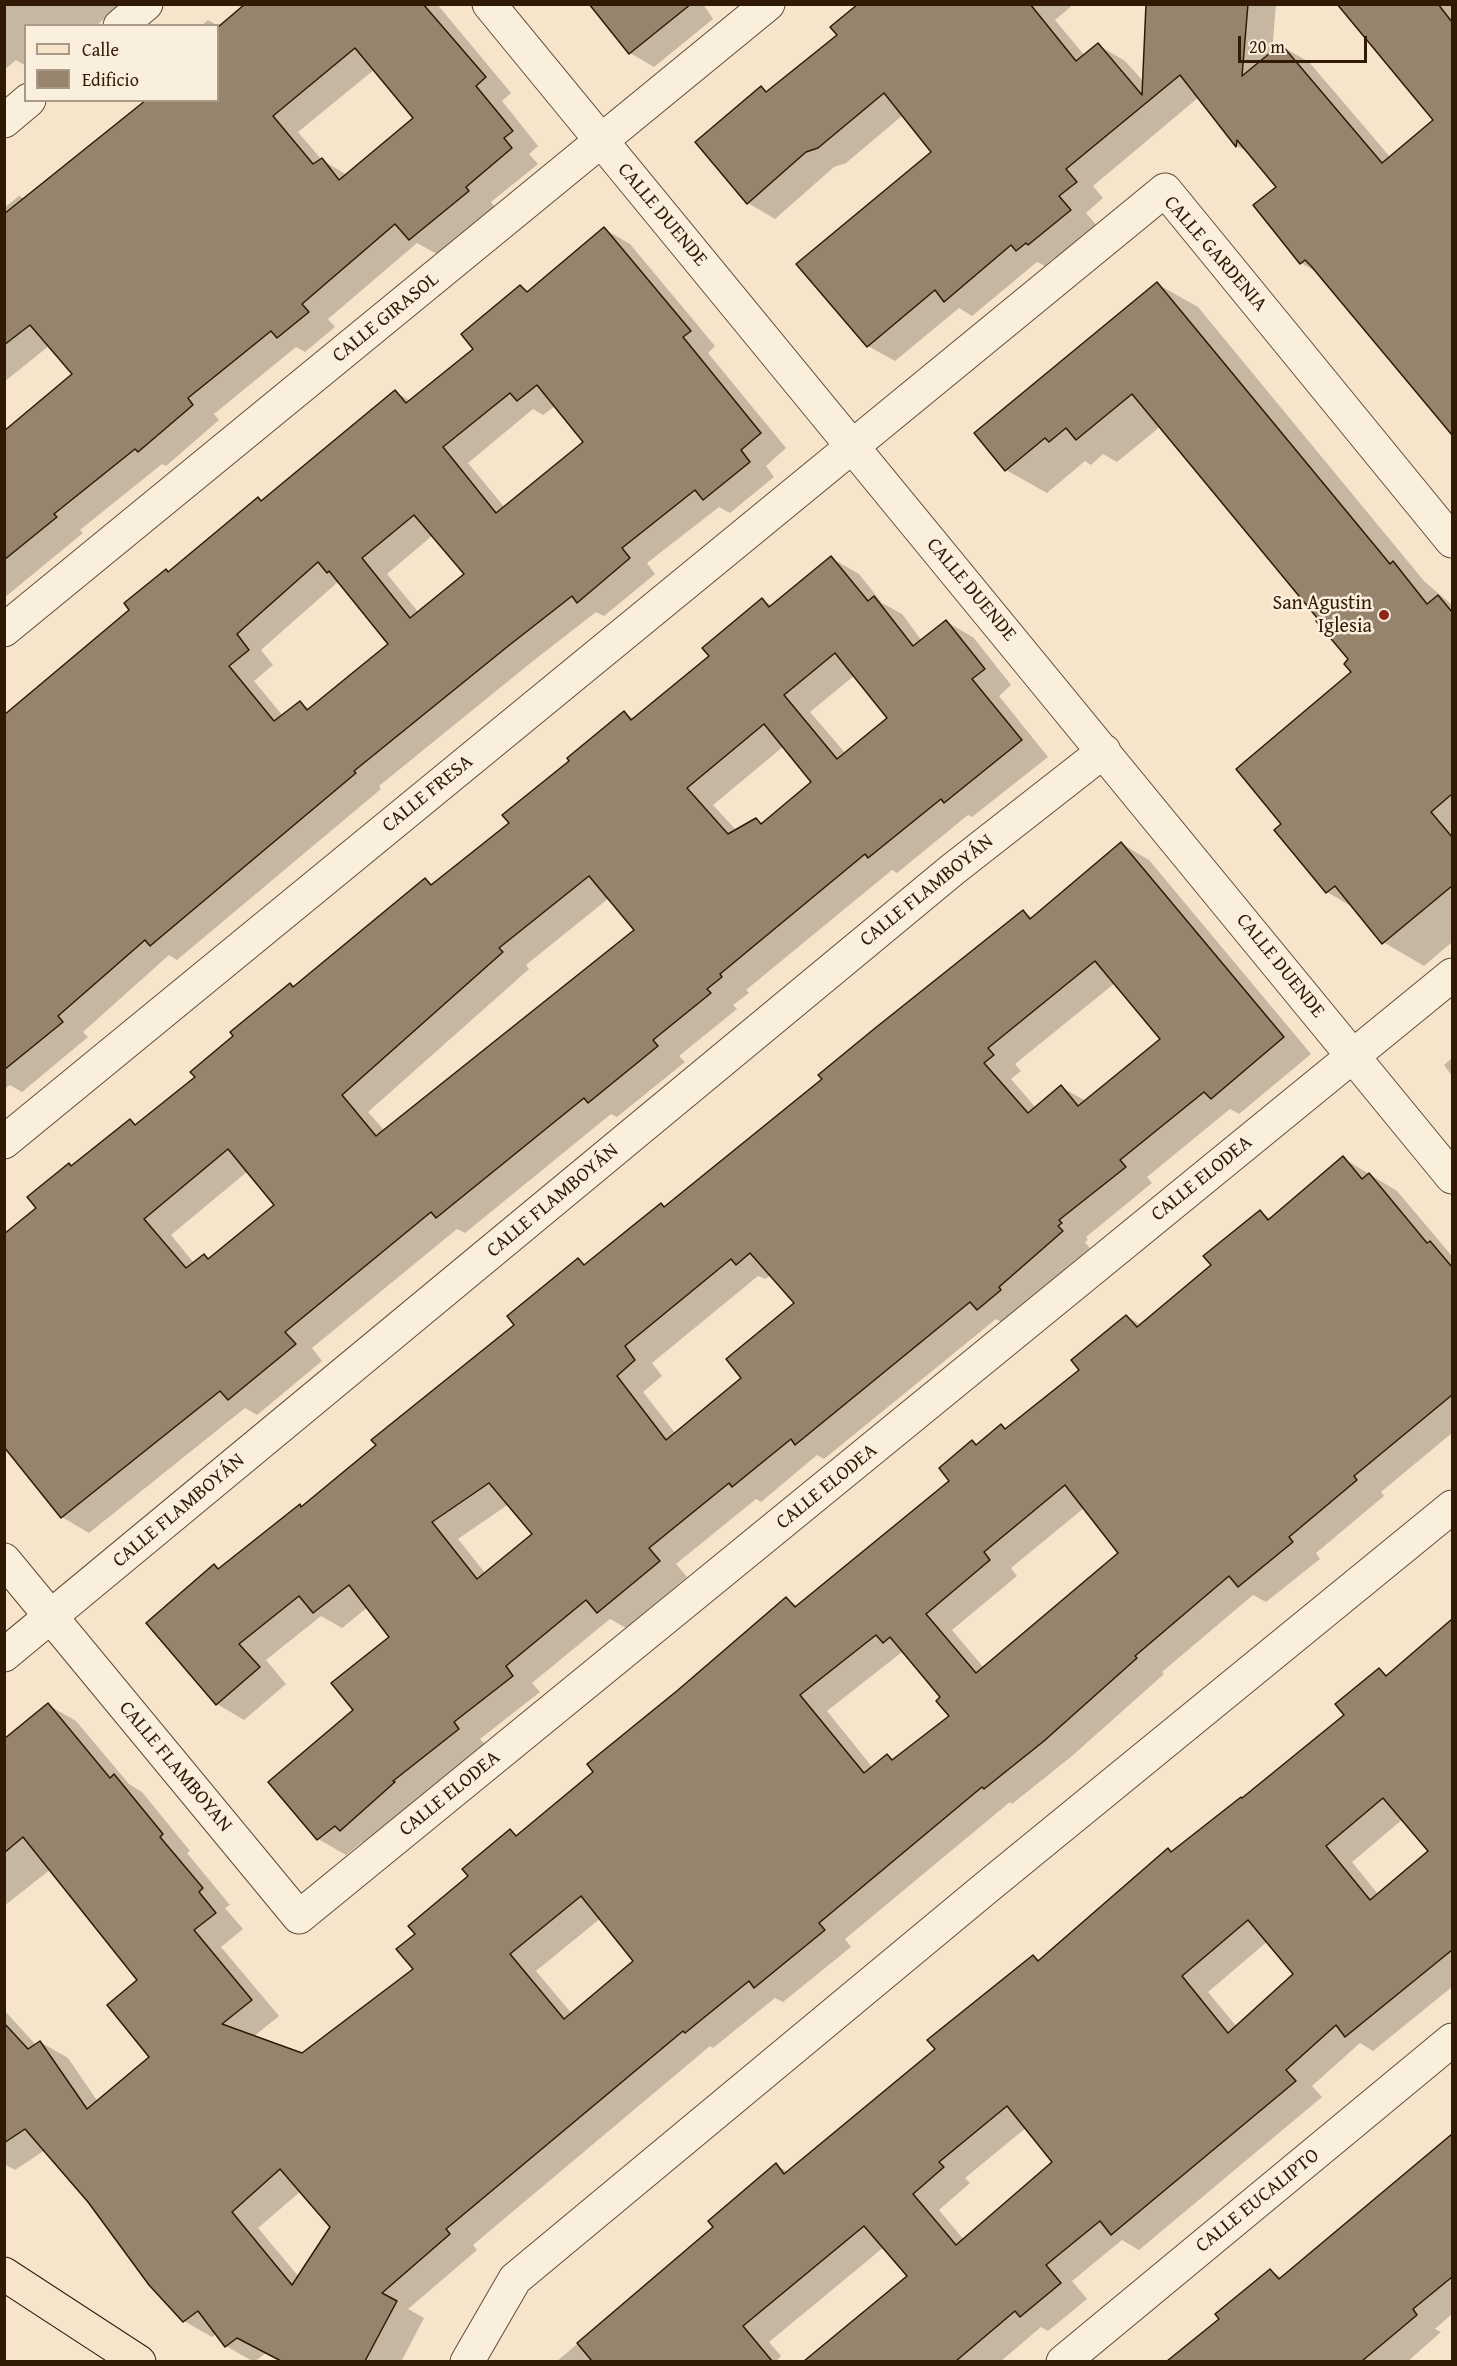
<!DOCTYPE html>
<html>
<head>
<meta charset="utf-8">
<style>
	body { margin:0 }
	#map { position:relative; width:1457px; height:2366px; overflow:hidden; background:#f7e5cb; font-family:"Gentium Book Plus",serif }
	canvas { display:block }
	.frame { position:absolute; inset:0; border:6px solid #301a06; pointer-events:none }
	.legend { position:absolute; left:24px; top:24px; width:195px; height:78px; box-sizing:border-box; background:#faeedd; border:2px solid #a99987; margin:0; padding:8px 10px; list-style:none; font-size:18px; color:#301a06 }
	.legend li { display:flex; align-items:center; gap:12px; height:30px }
	.legend b { width:30px; border:2px solid #a99987 }
	.scale { position:absolute; left:1238px; top:36px; width:129px; height:27px; box-sizing:border-box; border:3px solid #301a06; border-top:0; padding-left:8px; font-size:18px; line-height:21px; white-space:nowrap; color:#301a06; -webkit-text-stroke:4px #faeedd; paint-order:stroke }
</style>
</head>
<body>
<div id="map">
<canvas width="1457" height="2366"></canvas>
<div class="frame"></div>
<ul class="legend">
<li><b style="height:8px;background:#f7e5cb"></b>Calle</li>
<li><b style="height:16px;background:#97846c"></b>Edificio</li>
</ul>
<div class="scale">20 m</div>
</div>
<script>
const ctx = document.querySelector('canvas').getContext('2d');
ctx.lineJoin = 'round';
function fillPath(path, color) { ctx.fillStyle = color; ctx.fill(path, 'evenodd'); }
const toPath = rows => new Path2D(rows.map(r => 'M' + r).join(''));
function trace(path, color, width, dash) { ctx.strokeStyle = color; ctx.lineWidth = width; ctx.lineCap = dash ? 'butt' : 'round'; ctx.setLineDash(dash || []); ctx.stroke(path); }
function label(font, color, halo, rows, align = 'center') {
  ctx.font = font + ' "Gentium Book Plus",serif'; ctx.lineWidth = 5; ctx.setLineDash([]); ctx.textBaseline = 'middle'; ctx.strokeStyle = halo; ctx.fillStyle = color; for (const [text, x, y, turn = 0] of rows) {
    ctx.save(); ctx.translate(x, y); ctx.rotate((+turn || 0) * Math.PI / 180); ctx.textAlign = isNaN(turn) ? turn : align; if (halo) ctx.strokeText(text, 0, 0); ctx.fillText(text, 0, 0); ctx.restore();
  }
}
fillPath(toPath([
	[4,4,121,4,96,26,26,26,26,66,16,60,4,70],
	[247,4,437,4,511,93,502,101,538,146,529,154,538,164,491,202,495,207,437,254,417,243,328,319,335,327,305,352,296,347,214,414,219,420,166,466,162,464,80,530,83,533,4,598,4,433,74,374,50,345,4,382,4,208,19,196,25,199,218,100,218,26,201,26,208,20,220,27],
	[375,69,415,118,347,175,322,160,298,132],
	[591,4,703,4,713,19,654,67,630,53],
	[861,4,1074,4,1055,20,1085,56,1098,45,1125,61,1144,82,1147,4,1276,4,1272,53,1281,46,1309,62,1391,158,1435,120,1339,4,1451,4,1452,433,1317,272,1301,263,1278,187,1249,153,1237,146,1199,97,1093,186,1103,198,1086,213,1097,226,1057,260,1054,258,1045,266,1037,262,972,316,959,308,895,361,868,346,933,152,903,115,846,163,834,167,775,219,748,203,697,142,761,88,768,92,839,35],
	[604,229,630,244,715,346,708,353,786,448,766,466,774,477,730,513,719,507,647,563,655,574,604,616,596,612,533,661,379,786,381,789,177,960,169,955,83,1032,88,1037,22,1092,10,1085,4,1089,4,719,131,611,169,573,258,499,263,502,395,392,411,401,475,349,521,287,529,292],
	[555,406,585,442,505,508,468,463,533,409,543,415],
	[433,535,466,574,419,613,387,574],
	[339,581,390,644,310,709,300,703,283,716,254,681,273,665,261,650],
	[1157,284,1198,307,1424,581,1452,605,1452,942,1424,966,1383,942,1356,909,1327,892,1276,830,1283,824,1353,673,1350,659,1320,619,1161,426,1117,462,1103,454,1091,465,1085,461,1047,493,1006,470],
	[831,558,859,574,882,603,902,614,922,641,947,622,974,638,1011,685,999,696,1048,757,972,817,968,815,897,873,892,870,746,990,749,993,733,1005,737,1009,679,1056,685,1062,617,1117,611,1114,465,1233,457,1229,312,1348,322,1361,257,1415,245,1408,89,1533,62,1517,38,1208,69,1164,73,1167,130,1121,137,1125,197,1078,290,985,295,988,425,880,434,885,511,823,571,761,624,713,635,719,711,656,762,600,773,606],
	[855,675,889,718,846,754,810,712],
	[784,746,813,782,763,824,756,820,737,831,713,805],
	[609,898,636,930,385,1131,368,1112,529,969,526,965],
	[248,1171,276,1205,210,1259,204,1256,194,1263,171,1235],
	[1122,844,1149,860,1311,1054,1239,1114,1230,1109,1147,1177,1152,1183,1086,1237,1088,1240,1085,1242,1090,1248,1025,1303,1006,1325,996,1319,824,1459,817,1455,761,1502,756,1499,676,1564,687,1577,626,1628,610,1619,532,1683,540,1692,480,1739,486,1745,369,1846,362,1842,346,1855,318,1839,355,1710,391,1637,368,1607,342,1628,321,1616,266,1660,286,1684,244,1720,217,1704,215,1566,220,1569,300,1506,302,1508,516,1326,578,1260,586,1265,661,1205,666,1208,1023,912,1034,918],
	[1115,983,1163,1039,1086,1101,1061,1087,1036,1108,1011,1079,1021,1071,1015,1064],
	[771,1275,796,1304,744,1378,676,1434,643,1392,662,1376,652,1363,758,1276,765,1279],
	[509,1504,534,1534,486,1574,458,1539],
	[1452,1058,1452,1076,1444,1065],
	[1343,1158,1397,1191,1452,1256,1452,1433,1381,1492,1384,1496,1316,1553,1320,1559,1266,1602,1253,1595,1162,1672,1164,1674,1072,1756,1012,1804,1010,1802,845,1939,851,1947,783,2002,775,1998,713,2048,710,2046,473,2245,477,2250,408,2309,424,2318,401,2362,282,2362,266,2353,254,2362,226,2346,217,2333,212,2337,184,2321,45,2150,15,2170,4,2164,4,2010,36,2045,40,2042,68,2058,98,2102,151,2057,139,1980,51,1869,4,1906,4,1741,48,1705,76,1721,129,1784,142,1792,190,1851,187,1853,230,1905,225,1908,243,1929,221,1947,279,2016,253,2037,302,2055,416,1969,417,1934,510,1831,519,1836,596,1772,679,1691,787,1599,798,1606,951,1481,972,1442,978,1445,1001,1426,1007,1429,1081,1370,1127,1316,1141,1325,1214,1265,1260,1212,1272,1219],
	[1084,1508,1120,1553,984,1668,952,1630,1017,1576,1011,1568],
	[902,1652,942,1697,951,1716,894,1760,887,1756,873,1768,827,1711],
	[601,1918,635,1961,572,2014,536,1971],
	[301,2191,332,2227,299,2277,258,2228],
	[1452,1621,1452,1987,1373,2051,1360,2043,1312,2086,1322,2097,1139,2250,1122,2240,1072,2281,1087,2299,1048,2331,1041,2327,1000,2362,806,2362,909,2276,884,2247,769,2342,781,2356,775,2362,556,2362,716,2227,776,2165,788,2172,937,2049,1033,1956,1040,1960,1168,1850,1173,1853,1243,1800,1346,1715,1379,1670,1389,1676],
	[1403,1819,1430,1851,1378,1894,1352,1862],
	[1268,1941,1295,1974,1237,2027,1208,1992],
	[1027,2127,1054,2162,964,2240,939,2210,970,2183,965,2178],
	[1452,2136,1452,2314,1435,2329,1441,2332,1407,2362,1170,2362,1222,2319,1270,2271,1283,2278]
]), '#0003');
const building = toPath([
	[245,4,423,4,486,77,476,86,513,131,504,138,512,148,466,187,469,191,409,240,395,224,302,304,309,312,277,338,271,331,188,398,193,405,138,452,135,449,54,514,57,517,4,560,4,431,72,374,30,325,4,345,4,214,146,100,218,100,218,27,245,4],
	[355,48,413,118,339,180,322,158,313,164,273,116,355,48],
	[589,4,691,4,629,54,589,4],
	[858,4,1030,4,1076,61,1098,43,1142,95,1146,4,1248,4,1242,76,1281,44,1382,163,1433,120,1337,4,1438,4,1452,22,1452,435,1311,266,1305,260,1300,264,1253,205,1276,187,1237,140,1236,147,1180,75,1066,169,1077,182,1059,196,1071,210,1028,245,1026,243,1016,251,1011,245,944,302,935,290,867,347,796,264,931,152,884,93,818,148,806,152,747,204,695,142,761,86,766,92,837,35,830,27,858,4],
	[604,227,691,331,683,337,761,433,741,450,750,462,703,500,695,490,622,548,630,558,577,603,572,596,507,647,354,771,356,773,150,946,145,940,58,1016,63,1022,4,1070,4,715,129,610,124,603,166,569,168,572,258,497,261,501,395,390,406,403,473,349,461,334,520,285,527,292,604,227],
	[537,385,583,442,496,513,443,447,510,393,517,401,537,385],
	[414,515,464,574,410,618,362,558,414,515],
	[318,562,327,573,329,571,388,644,307,710,300,701,274,721,229,666,249,650,237,634,318,562],
	[1157,282,1390,564,1393,561,1427,604,1438,595,1452,612,1452,794,1431,812,1452,837,1452,886,1382,944,1335,886,1326,893,1274,830,1281,824,1236,769,1351,672,1344,664,1348,659,1316,621,1318,619,1132,394,1076,440,1066,428,1049,442,1045,438,1005,471,974,433,1157,282],
	[831,556,868,601,874,596,913,646,946,620,985,669,972,679,1022,740,944,803,941,799,868,858,865,854,720,974,722,977,707,989,711,993,653,1040,658,1046,588,1103,584,1098,436,1218,431,1212,285,1332,296,1344,228,1400,220,1391,61,1518,4,1447,4,1234,36,1208,27,1197,69,1163,71,1166,130,1119,135,1125,195,1077,190,1072,233,1036,230,1032,290,983,293,987,425,878,431,885,509,823,502,815,569,761,567,758,624,711,631,720,709,656,702,648,762,598,769,607,831,556],
	[835,653,887,718,837,759,784,695,835,653],
	[764,724,811,782,761,824,756,818,728,834,687,788,764,724],
	[589,876,634,930,376,1136,342,1095,503,952,499,948,589,876],
	[228,1149,274,1205,208,1259,204,1254,186,1268,144,1219,228,1149],
	[1121,842,1284,1037,1211,1099,1204,1092,1120,1160,1126,1167,1059,1220,1062,1223,1058,1226,1063,1231,999,1287,1001,1290,977,1310,970,1302,795,1445,791,1439,732,1487,729,1483,649,1548,660,1561,597,1613,586,1600,506,1666,513,1676,454,1722,459,1729,393,1781,395,1782,340,1831,335,1826,317,1840,268,1782,353,1710,331,1683,389,1637,349,1585,313,1613,299,1596,239,1644,260,1667,216,1705,146,1623,214,1564,218,1569,300,1504,301,1507,376,1445,371,1440,514,1325,507,1316,578,1258,584,1265,661,1203,664,1207,822,1079,818,1075,874,1029,1023,910,1030,919,1121,842],
	[1095,961,1160,1039,1078,1106,1061,1085,1028,1113,984,1063,994,1055,988,1048,1095,961],
	[750,1253,794,1303,726,1359,741,1378,666,1440,617,1376,635,1360,625,1346,731,1259,736,1265,750,1253],
	[489,1483,532,1534,477,1579,432,1522,489,1483],
	[1343,1156,1362,1179,1369,1173,1427,1243,1430,1241,1452,1267,1452,1395,1354,1476,1357,1480,1289,1537,1293,1542,1238,1587,1229,1576,1135,1656,1137,1658,1044,1741,984,1789,982,1787,819,1923,825,1930,754,1988,749,1981,685,2033,683,2031,446,2229,450,2234,382,2293,397,2301,365,2361,281,2361,237,2338,225,2347,198,2311,183,2322,149,2285,88,2202,25,2129,4,2143,4,2023,28,2049,40,2041,87,2109,149,2057,107,2005,137,1980,23,1837,4,1853,4,1739,48,1703,110,1778,114,1774,163,1834,160,1837,203,1888,199,1892,216,1913,194,1930,252,2000,222,2024,302,2053,413,1969,396,1949,415,1934,408,1926,468,1876,462,1869,510,1829,516,1836,593,1772,587,1764,678,1690,786,1597,795,1607,949,1481,939,1468,972,1440,976,1445,1001,1424,1005,1429,1079,1370,1071,1360,1126,1315,1137,1327,1211,1265,1203,1256,1260,1210,1268,1220,1343,1156],
	[1065,1485,1118,1553,976,1673,926,1614,990,1560,984,1552,1065,1485],
	[876,1635,883,1643,890,1637,940,1697,936,1701,949,1716,892,1760,887,1754,864,1773,800,1695,876,1635],
	[581,1896,633,1961,564,2019,510,1954,581,1896],
	[280,2169,330,2227,292,2285,232,2212,280,2169],
	[1452,1619,1452,1950,1345,2037,1336,2025,1286,2070,1296,2081,1111,2235,1100,2221,1046,2265,1061,2283,1020,2317,1015,2311,956,2361,804,2361,907,2276,864,2226,743,2326,772,2361,592,2361,577,2343,713,2227,708,2221,776,2163,784,2174,935,2049,927,2040,1033,1955,1038,1961,1168,1848,1171,1852,1241,1797,1242,1798,1344,1715,1335,1704,1379,1668,1386,1676,1452,1619],
	[1383,1798,1428,1851,1370,1900,1326,1846,1383,1798],
	[1248,1920,1293,1974,1228,2033,1182,1976,1248,1920],
	[1007,2106,1052,2162,956,2245,913,2194,944,2167,939,2162,1007,2106],
	[1452,2134,1452,2277,1413,2309,1417,2315,1362,2361,1167,2361,1219,2319,1215,2314,1270,2269,1279,2279,1452,2134]
]);
fillPath(building, '#97846c');
trace(building, '#301a06', 1.5);
const minor = toPath([
	[489,4,1452,1177],
	[120,26,146,4],
	[4,121,29,100],
	[4,630,768,4],
	[4,1142,1165,190,1452,541],
	[4,1560,299,1917,1452,975],
	[4,1655,952,870,1104,751],
	[467,2362,515,2279,987,1887,1452,1507],
	[1063,2362,1452,2040]
]);
const major = toPath([
	[4,2274,139,2362]
]);
trace(minor, '#624d37', 35);
trace(major, '#301a06', 35);
trace(minor, '#faeedd', 33);
trace(major, '#f7e5cb', 33);
for (const [x, y, r, color] of [
	[1384,615,6,"#8f2418"]
]) { const dot = new Path2D(); dot.arc(x, y, r, 0, 2 * Math.PI); ctx.fillStyle = color; ctx.fill(dot); trace(dot, '#faeedd', 2); }
label('20px', '#301a06', '#faeedd', [
	["CALLE DUENDE",662,215,50],
	["CALLE GARDENIA",1215,254,49],
	["CALLE GIRASOL",386,318,-39],
	["CALLE DUENDE",971,590,50],
	["CALLE FRESA",428,794,-39],
	["CALLE FLAMBOYÁN",927,891,-39],
	["CALLE DUENDE",1280,966,51],
	["CALLE ELODEA",1202,1179,-39],
	["CALLE FLAMBOYÁN",553,1201,-40],
	["CALLE ELODEA",827,1487,-39],
	["CALLE FLAMBOYÁN",179,1511,-40],
	["CALLE FLAMBOYAN",175,1767,50],
	["CALLE ELODEA",450,1794,-39],
	["CALLE EUCALIPTO",1258,2201,-39]
]);
label('20px', '#301a06', '#faeedd', [
	["San Agustin",1372,604],
	["Iglesia",1372,627]
], 'right');
</script>
</body>
</html>
